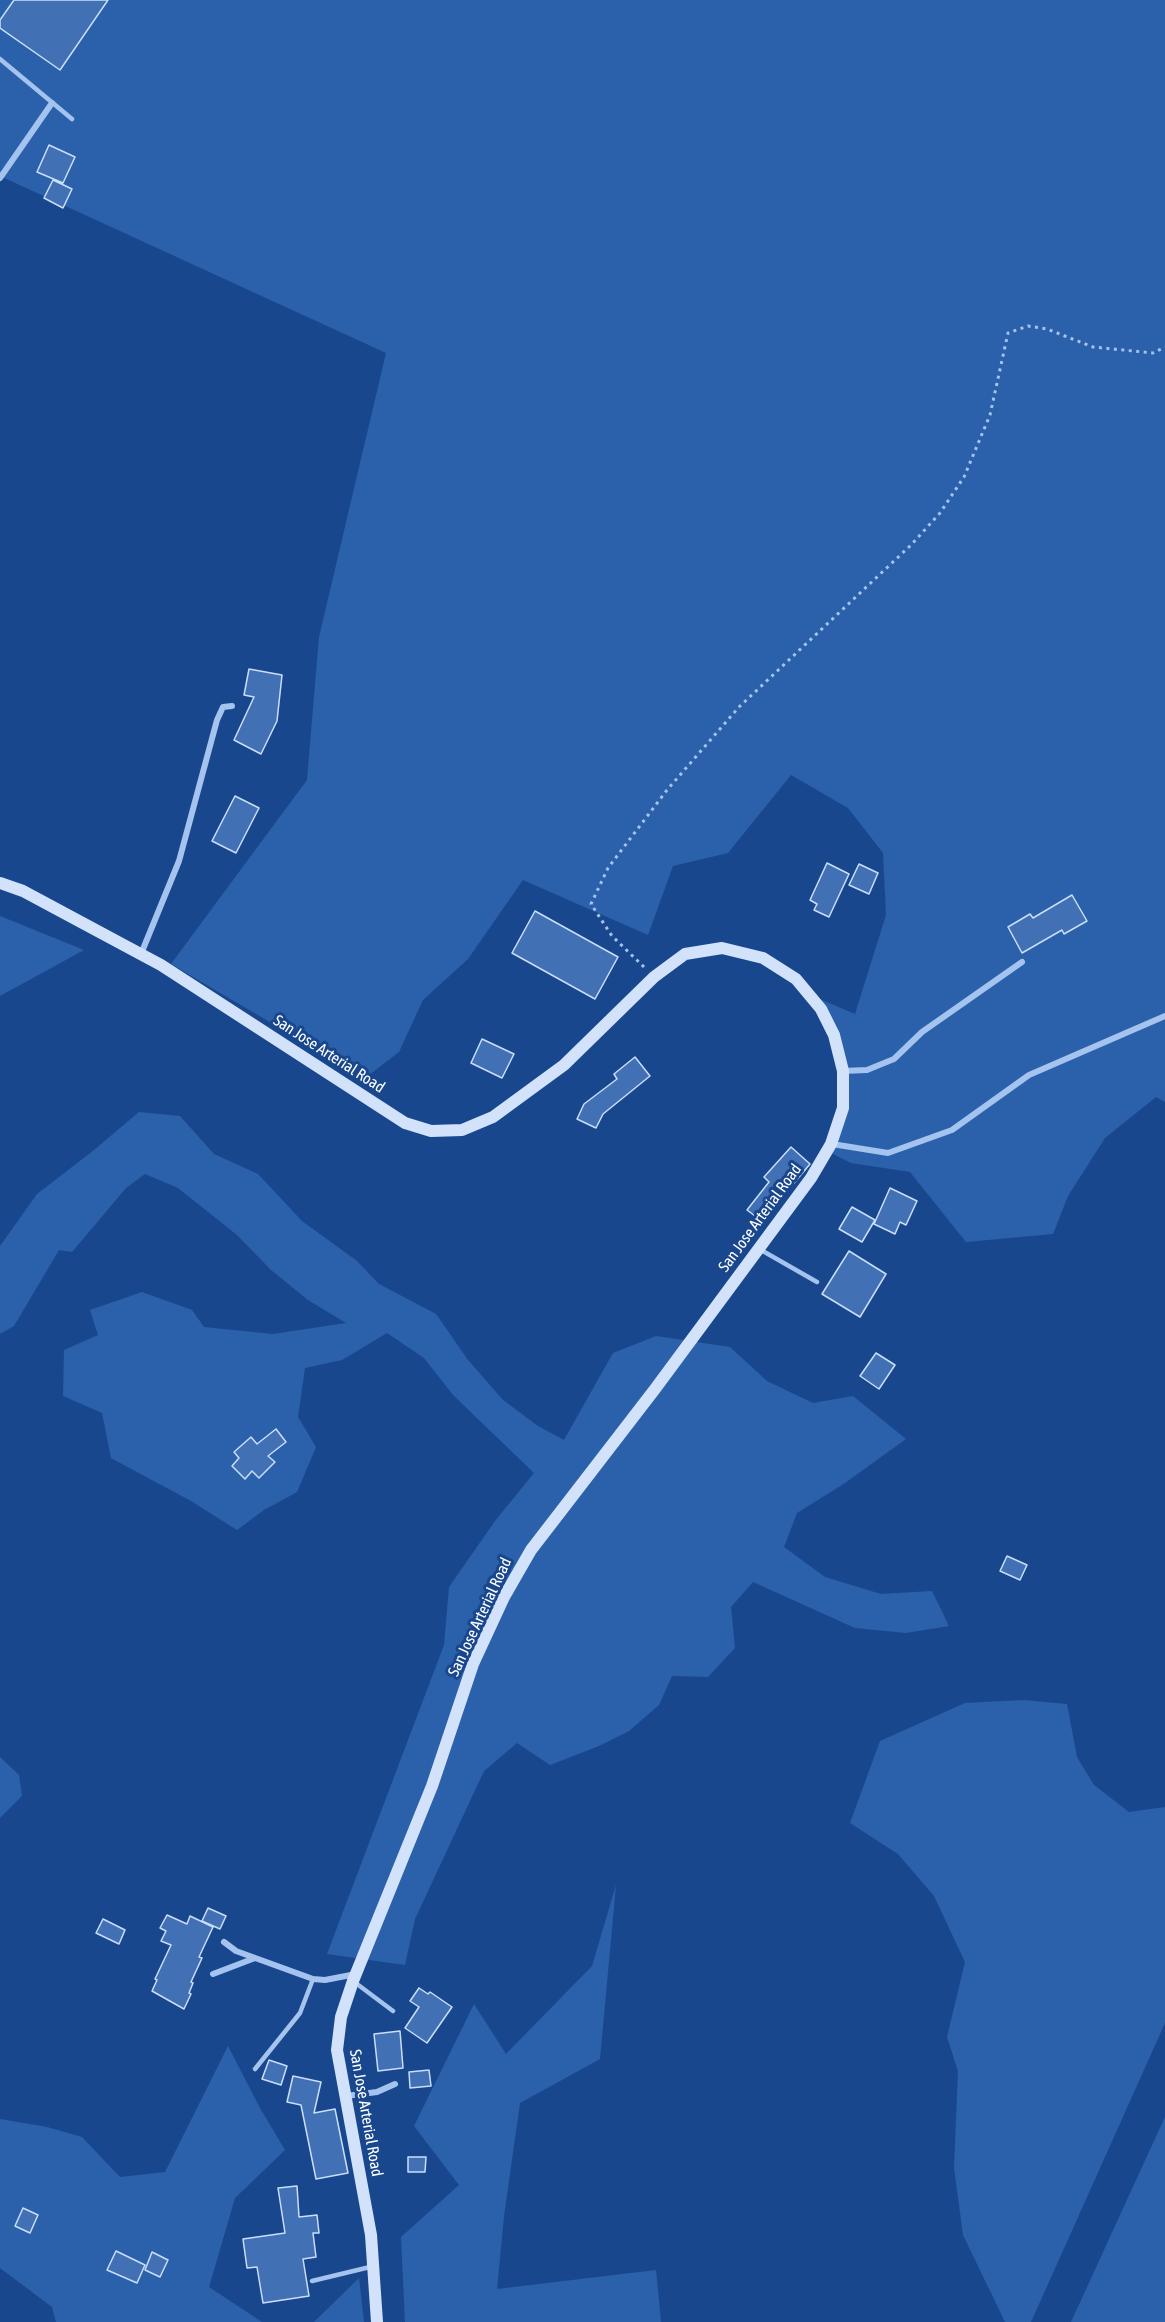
<!DOCTYPE html>
<html>
<head>
<meta charset="utf-8">
<style>
	body { margin:0 }
	canvas { display:block; background:#19478d }
</style>
</head>
<body>
<canvas width="1165" height="2322"></canvas>
<script>
const ctx = document.querySelector('canvas').getContext('2d');
ctx.lineJoin = 'round';
function fillPath(path, color) { ctx.fillStyle = color; ctx.fill(path, 'evenodd'); }
const toPath = rows => new Path2D(rows.map(r => 'M' + r).join(''));
function trace(path, color, width, dash) { ctx.strokeStyle = color; ctx.lineWidth = width; ctx.lineCap = dash ? 'butt' : 'round'; ctx.setLineDash(dash || []); ctx.stroke(path); }
function label(font, color, halo, rows, align = 'center') {
  ctx.font = font + ' "Asap Condensed",sans-serif'; ctx.lineWidth = 6; ctx.setLineDash([]); ctx.textBaseline = 'middle'; ctx.strokeStyle = halo; ctx.fillStyle = color; for (const [text, x, y, turn = 0] of rows) {
    ctx.save(); ctx.translate(x, y); ctx.rotate((+turn || 0) * Math.PI / 180); ctx.textAlign = isNaN(turn) ? turn : align; if (halo) ctx.strokeText(text, 0, 0); ctx.fillText(text, 0, 0); ctx.restore();
  }
}
fillPath(toPath([
	[0,0,1165,0,1165,1102,1156,1097,1105,1138,1068,1196,1053,1234,966,1242,910,1172,851,1163,827,1151,843,1108,834,1035,808,994,855,1014,886,915,883,853,848,808,791,775,728,853,673,866,648,935,523,880,468,959,423,1000,399,1052,365,1078,171,964,307,780,319,637,386,353,0,176],
	[0,916,84,950,0,996],
	[139,1112,180,1116,214,1154,258,1174,302,1221,357,1261,379,1284,436,1314,468,1360,503,1400,538,1426,564,1440,613,1353,656,1336,730,1347,767,1381,813,1403,853,1396,906,1439,845,1483,797,1513,784,1547,825,1577,881,1594,932,1591,949,1626,906,1633,855,1628,753,1582,731,1607,735,1648,708,1677,672,1676,659,1705,629,1731,599,1746,550,1765,517,1743,484,1771,415,1919,405,1965,327,1954,444,1645,449,1587,495,1521,534,1473,453,1395,424,1358,387,1333,342,1360,305,1368,298,1417,316,1447,297,1492,264,1510,237,1530,191,1501,111,1458,102,1413,63,1396,64,1350,98,1335,90,1310,142,1292,192,1310,204,1327,273,1334,346,1323,308,1300,271,1270,237,1235,178,1188,145,1174,126,1188,72,1252,59,1250,14,1326,0,1334,0,1246,37,1194,94,1150],
	[1023,1700,1067,1704,1077,1757,1094,1785,1129,1812,1165,1807,1165,2023,1031,2322,1005,2322,963,2235,954,2168,958,2071,947,2037,965,1962,934,1896,898,1854,850,1823,880,1741,965,1703],
	[0,1757,19,1775,22,1796,0,1818],
	[616,1885,600,2059,520,2103,504,2216,497,2289,656,2270,661,2322,405,2322,401,2237,459,2185,414,2126,474,2004,506,2054,592,1966],
	[228,2046,260,2108,285,2150,235,2198,209,2287,262,2322,56,2322,52,2307,0,2268,0,2119,47,2127,82,2137,120,2177,165,2172],
	[1165,2117,1165,2322,1071,2322],
	[359,2278,364,2322,314,2322]
]), '#2b60ab');
const building = toPath([
	[14,0,108,0,60,70,0,28,0,20,14,0],
	[49,145,75,157,63,183,37,172,49,145],
	[53,180,72,189,63,208,44,198,53,180],
	[249,669,282,675,277,721,261,754,234,740,254,697,244,695,249,669],
	[235,796,259,808,236,853,212,841,235,796],
	[827,863,849,874,829,917,814,910,817,904,810,900,827,863],
	[859,864,878,873,869,894,849,885,859,864],
	[1072,895,1087,921,1064,934,1062,930,1022,953,1008,927,1030,914,1033,918,1072,895],
	[535,911,618,957,595,999,512,953,535,911],
	[482,1039,514,1054,502,1078,471,1063,482,1039],
	[635,1057,650,1076,603,1114,596,1128,577,1119,584,1104,617,1079,614,1074,635,1057],
	[791,1147,810,1164,784,1195,780,1191,759,1219,747,1210,769,1182,764,1177,791,1147],
	[890,1188,917,1201,906,1225,900,1222,895,1234,874,1224,890,1188],
	[852,1207,875,1220,862,1242,839,1229,852,1207],
	[849,1251,886,1274,860,1317,822,1294,849,1251],
	[876,1353,895,1365,879,1389,860,1376,876,1353],
	[276,1429,286,1442,268,1456,275,1462,259,1478,252,1471,245,1479,232,1466,239,1458,234,1452,251,1437,257,1444,276,1429],
	[1007,1556,1027,1565,1020,1580,1000,1571,1007,1556],
	[208,1908,226,1916,220,1929,202,1921,208,1908],
	[167,1915,187,1924,190,1916,213,1927,199,1957,202,1958,191,1982,193,1983,189,1993,191,1994,184,2009,152,1991,157,1980,155,1979,171,1945,161,1941,166,1931,160,1928,167,1915],
	[103,1919,125,1930,119,1944,96,1933,103,1919],
	[419,1988,428,1994,430,1992,452,2007,427,2043,405,2028,419,2007,410,2001,419,1988],
	[400,2031,403,2068,378,2071,374,2034,400,2031],
	[269,2060,287,2066,281,2085,262,2079,269,2060],
	[429,2070,431,2086,410,2088,409,2072,429,2070],
	[293,2076,321,2082,314,2113,335,2109,348,2173,316,2179,301,2105,287,2102,293,2076],
	[408,2157,426,2157,425,2172,408,2172,408,2157],
	[297,2186,299,2217,317,2215,319,2233,313,2233,316,2257,303,2259,309,2296,263,2303,257,2267,247,2268,243,2239,285,2233,278,2188,297,2186],
	[23,2208,38,2215,30,2233,15,2226,23,2208],
	[116,2251,145,2265,137,2283,107,2270,116,2251],
	[152,2252,168,2260,160,2277,145,2270,152,2252]
]);
fillPath(building, '#4170b5');
trace(building, '#cadefa', 1.5);
trace(toPath([
	[644,967,612,936,591,904,608,868,667,790,739,707,911,545,940,513,964,477,990,415,1008,333,1028,326,1047,329,1093,347,1153,353,1165,347]
]), '#a4c3ee', 3, [3, 4.5]);
trace(toPath([
	[0,59,72,119],
	[761,1250,817,1282],
	[353,1981,393,2011],
	[255,2069,300,2013,313,1979],
	[312,2281,370,2267]
]), '#a4c3ee', 4.5);
trace(toPath([
	[0,178,52,103],
	[141,954,179,861,217,720,223,707,232,706],
	[843,1071,867,1070,894,1059,922,1032,1022,962],
	[832,1144,888,1153,952,1130,1029,1075,1165,1016],
	[224,1942,236,1951,313,1979,325,1980,356,1974],
	[213,1974,255,1958],
	[346,2096,377,2092,395,2084]
]), '#a4c3ee', 6);
trace(toPath([
	[0,883,23,891,161,965,405,1123,431,1131,462,1130,493,1117,564,1065,654,977,685,954,722,948,763,958,796,979,821,1009,834,1035,843,1071,843,1108,831,1144,811,1178,655,1389,531,1550,504,1597,473,1664,432,1786,353,1981,341,2017,337,2050,371,2235,377,2322]
]), '#d1e2fa', 12);
label('16px', '#fff', '#19478d', [
	["San Jose Arterial Road",329,1054,33],
	["San Jose Arterial Road",760,1218,-54],
	["San Jose Arterial Road",480,1617,-65],
	["San Jose Arterial Road",366,2113,80]
]);
</script>
</body>
</html>
